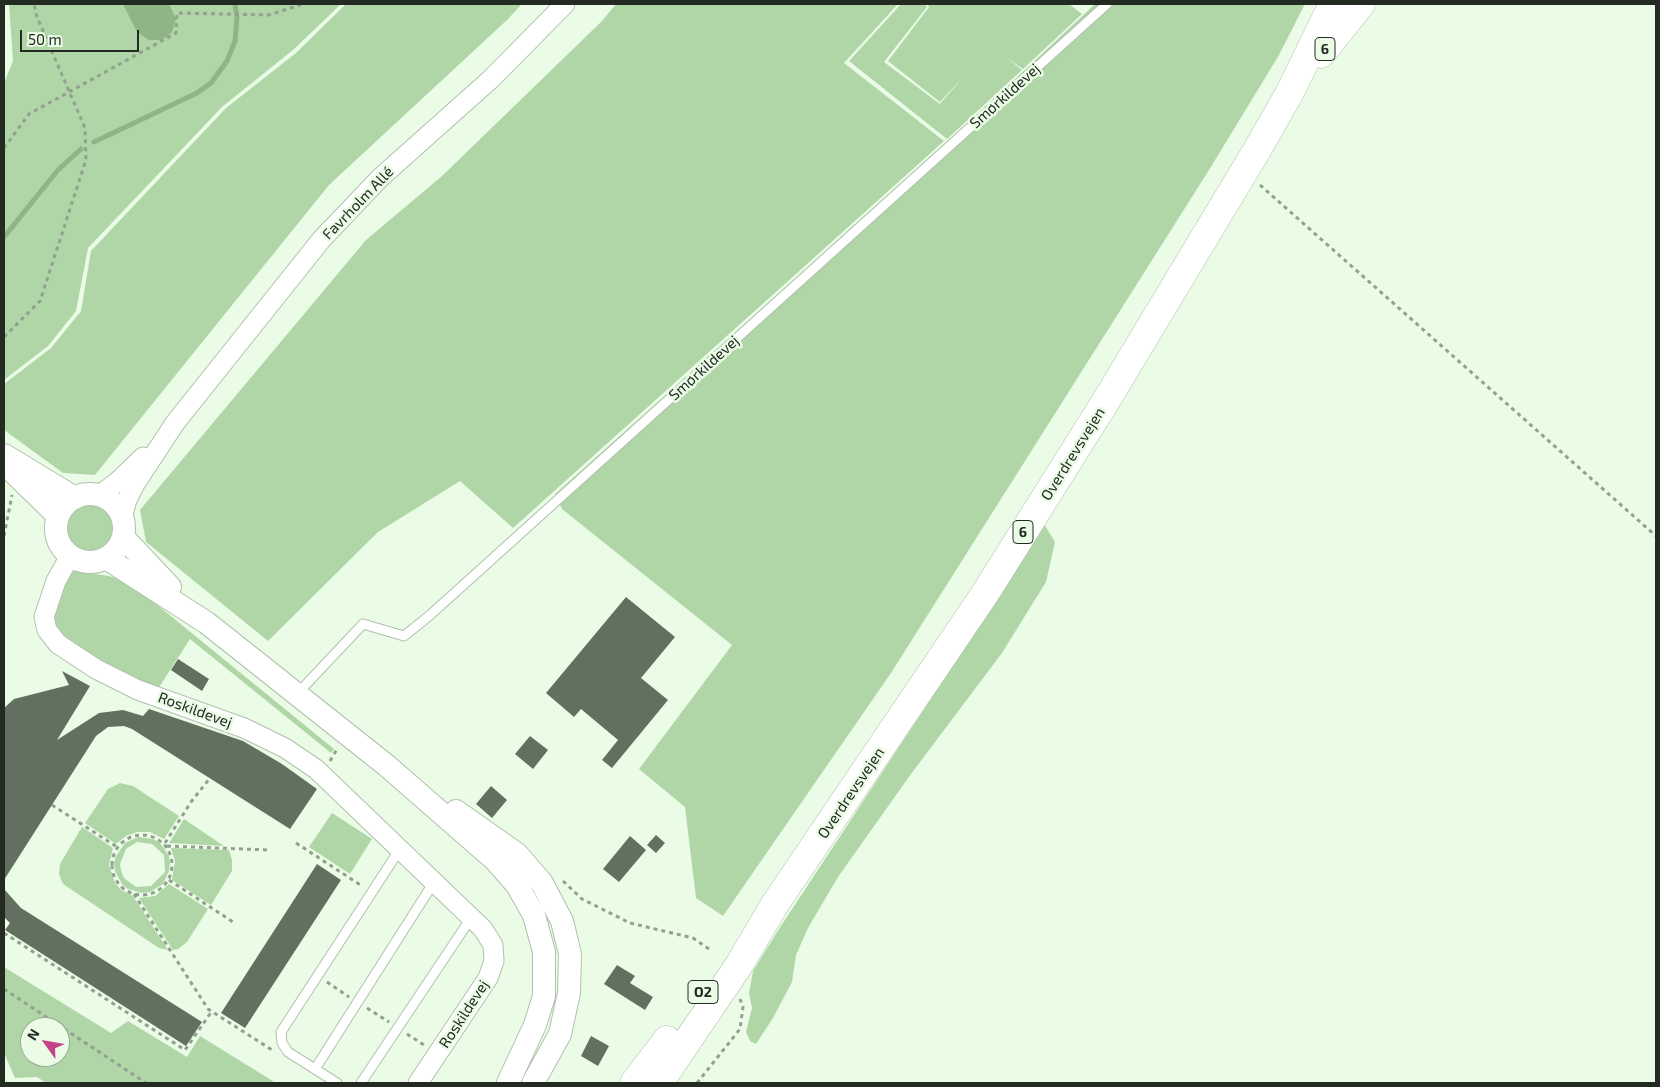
<!DOCTYPE html>
<html>
<head>
<meta charset="utf-8">
<style>
	body { margin:0 }
	#map { position:relative; width:1660px; height:1087px; overflow:hidden; background:#eafce6; font-family:"Exo 2",sans-serif }
	canvas { display:block }
	.frame { position:absolute; inset:0; border:5px solid #232a22; pointer-events:none }
	.north { position:absolute; left:20px; top:1017px; width:50px; height:50px; box-sizing:border-box; background:#eafce6; border:1px solid #9aa898; border-radius:50%; rotate:302deg; font-size:14px; font-weight:700; line-height:20px; text-align:center; color:#232a22 }
	.north::after { content:''; display:block; margin:auto; width:18px; height:22px; background:#c5438a; clip-path:polygon(50% 0,100% 100%,50% 72%,0 100%) }
	.scale { position:absolute; left:20px; top:30px; width:119px; height:22px; box-sizing:border-box; border:2px solid #232a22; border-top:0; padding-left:6px; font-size:15px; line-height:18px; white-space:nowrap; color:#232a22; -webkit-text-stroke:4px #eafce6; paint-order:stroke }
</style>
</head>
<body>
<div id="map">
<canvas width="1660" height="1087"></canvas>
<div class="frame"></div>
<div class="north">N</div>
<div class="scale">50 m</div>
</div>
<script>
const ctx = document.querySelector('canvas').getContext('2d');
ctx.lineJoin = 'round';
function fillPath(path, color) { ctx.fillStyle = color; ctx.fill(path, 'evenodd'); }
const toPath = rows => new Path2D(rows.map(r => 'M' + r).join(''));
function trace(path, color, width, dash) { ctx.strokeStyle = color; ctx.lineWidth = width; ctx.lineCap = dash ? 'butt' : 'round'; ctx.setLineDash(dash || []); ctx.stroke(path); }
function label(font, color, halo, rows, align = 'center') {
  ctx.font = font + ' "Exo 2",sans-serif'; ctx.lineWidth = 5; ctx.setLineDash([]); ctx.textBaseline = 'middle'; ctx.strokeStyle = halo; ctx.fillStyle = color; for (const [text, x, y, turn = 0] of rows) {
    ctx.save(); ctx.translate(x, y); ctx.rotate((+turn || 0) * Math.PI / 180); ctx.textAlign = isNaN(turn) ? turn : align; if (halo) ctx.strokeText(text, 0, 0); ctx.fillText(text, 0, 0); ctx.restore();
  }
}
fillPath(toPath([
	[9,4,341,4,293,50,222,107,88,248,76,311,48,346,4,380,4,83,13,61],
	[346,4,522,4,507,20,329,185,95,475,63,473,4,430,4,384,51,348,81,311,91,251,226,108,296,53],
	[616,4,898,4,844,63,944,141,513,528,460,481,378,532,268,641,146,542,140,510,366,240,442,176,602,21],
	[901,4,925,4,927,7,884,62,940,104,963,77,940,102,888,61,929,7,927,4,1069,4,1082,14,1023,69,1007,58,1022,70,947,139,849,61],
	[1095,4,1305,4,1279,55,1209,170,891,673,723,916,696,898,685,807,639,769,732,645,562,509,555,494,945,145],
	'67 528a23 23 0 1 1 46 0a23 23 0 1 1-46 0Z',
	[1044,524,1055,542,1046,582,1002,653,911,774,838,877,808,928,796,955,792,982,773,1018,756,1044,750,1041,746,1032,752,1008,749,993,753,971,777,932,1011,577],
	[74,571,109,576,121,580,145,595,334,749,331,753,190,639,158,689,117,672,63,638,55,626,53,612,66,578],
	[120,783,133,786,179,816,164,839,150,832,137,832,126,836,116,844,85,823,108,789],
	[332,813,372,839,350,874,309,847],
	[184,819,224,846,169,843],
	[82,827,113,848,109,865,115,883,121,890,133,896,168,950,159,948,63,884,59,874,60,864],
	[138,837,153,839,160,843,169,856,170,863,169,871,163,884,150,892,142,893,128,889,122,884,115,871,114,863,116,856,125,843],
	[137,842,152,844,164,855,165,872,151,886,136,887,124,878,121,870,120,864,126,849],
	[171,848,229,850,232,860,232,871,211,905,172,880,175,861],
	[169,884,208,909,187,942,178,949,173,950,139,898,155,896],
	[4,967,111,1033,128,1021,187,1057,200,1036,276,1083,46,1083,37,1077,15,1078,4,1053],
	[30,1027,60,1027,60,1057,30,1057]
]), '#b0d6a8');
fillPath(toPath([
	[123,4,169,4,176,19,172,32,162,40,149,40,137,32]
]), '#8fb587');
trace(toPath([
	[94,142,197,93,211,83,227,61,235,41,237,18,235,4],
	[4,237,58,170,81,149]
]), '#8fb587', 5);
fillPath(toPath([
	[626,597,675,637,641,678,668,700,612,768,602,760,618,740,581,709,574,717,546,693],
	[178,659,209,679,202,691,171,670],
	[62,671,90,686,57,740,99,713,123,710,143,716,149,709,243,741,282,764,317,789,290,829,132,729,124,726,108,727,96,736,4,880,4,708,14,699,69,685],
	[530,736,548,750,533,769,515,754],
	[491,786,507,800,492,818,476,804],
	[656,835,665,843,656,853,647,845],
	[630,836,646,850,619,882,603,869],
	[317,864,341,880,245,1028,221,1013],
	[4,889,21,908,202,1022,186,1046,5,930,10,923,4,917],
	[617,965,635,976,630,983,653,997,645,1010,604,984],
	[591,1036,609,1046,598,1066,581,1056]
]), '#62715f');
const service = toPath([
	[297,694,363,624,404,636,429,616,1107,4],
	[315,1069,434,882],
	[337,1083,288,1052,282,1043,281,1032,400,849],
	[361,1083,471,918]
]);
const minor = toPath([
	[98,496,116,483,143,457],
	[122,518,127,500,135,484,175,423,321,240,381,177,491,79,565,4],
	[70,556,56,581,44,617,47,630,58,644,96,669,138,690,244,728,285,748,316,769,483,929,493,945,494,961,488,978,418,1083]
]);
const tertiary = toPath([
	[4,455,75,498],
	[11,470,58,516],
	'56 528a34 34 0 1 1 68 0a34 34 0 1 1-68 0Z',
	[123,537,170,587],
	[106,558,207,623,386,765,495,860,517,885,534,915,544,952,544,996,535,1025,508,1083],
	[456,811,517,854,542,883,562,921,570,954,569,993,560,1034,533,1083]
]);
const primary = toPath([
	[1321,54,1361,4],
	[634,1083,667,1040],
	[659,1083,739,965,775,904,986,592,1109,396,1257,150,1289,94,1333,4]
]);
trace(service, '#b0c1ad', 11);
trace(minor, '#b0c1ad', 21);
trace(tertiary, '#b0c1ad', 24);
trace(primary, '#b0c1ad', 29);
trace(toPath([
	[4,148,29,114,176,33,177,13,269,15,303,4],
	[1260,185,1656,536],
	[4,337,40,301,86,160,85,128,37,17,34,4],
	[4,536,12,495],
	[330,761,337,749],
	[52,805,117,847],
	'112 865a30 30 0 1 1 60 0a30 30 0 1 1-60 0Z',
	[165,843,191,802,210,778],
	[296,843,362,886],
	[167,846,269,850],
	[169,880,233,922],
	[563,881,582,899,630,923,693,938,709,949],
	[134,894,208,1009,272,1050],
	[4,933,185,1050,212,1011],
	[327,982,349,997],
	[4,989,146,1083],
	[367,1008,389,1022],
	[407,1034,424,1045],
	[697,1083,740,1029,743,1007,740,999]
]), '#93a090', 3, [4, 4]);
trace(service, '#fff', 9);
trace(minor, '#fff', 19);
trace(tertiary, '#fff', 22);
trace(primary, '#fff', 28);
for (const [x, y, w] of [
	[1325,49,20],
	[1023,532,20],
	[703,992,30]
]) { const box = new Path2D(); box.roundRect(x - w / 2, y - 11.5, w, 23, 4); ctx.fillStyle = '#eafce6'; ctx.fill(box); trace(box, '#232a22', 1); }
label('bold 14px', '#232a22', null, [
	["6",1325,49],
	["6",1023,532],
	["O2",703,992]
]);
label('15px', '#232a22', '#eafce6', [
	["Smørkildevej",1005,96,-42],
	["Favrholm Allé",358,203,-46],
	["Smørkildevej",704,368,-42],
	["Overdrevsvejen",1073,454,-58],
	["Roskildevej",195,710,20],
	["Overdrevsvejen",851,793,-56],
	["Roskildevej",464,1014,-57]
]);
</script>
</body>
</html>
